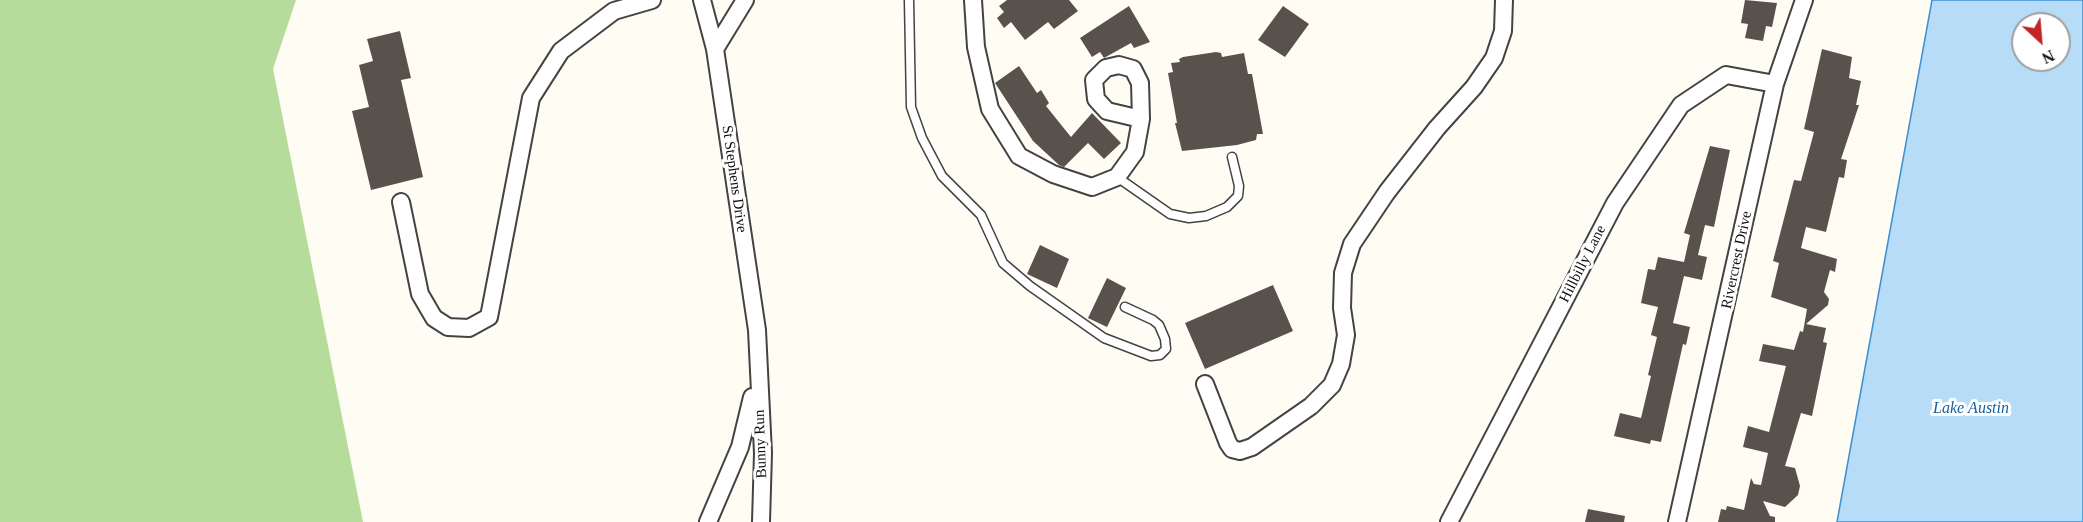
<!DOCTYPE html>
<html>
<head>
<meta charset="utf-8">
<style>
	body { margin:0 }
	#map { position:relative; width:2083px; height:522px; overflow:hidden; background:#fffdf3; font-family:"Times New Roman",serif }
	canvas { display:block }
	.north { position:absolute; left:2011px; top:12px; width:60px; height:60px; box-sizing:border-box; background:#fff; border:2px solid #9f9f9f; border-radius:50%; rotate:154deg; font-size:16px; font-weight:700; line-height:24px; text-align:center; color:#101010 }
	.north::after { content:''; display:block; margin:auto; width:21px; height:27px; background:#c32526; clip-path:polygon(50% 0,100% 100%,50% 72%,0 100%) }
</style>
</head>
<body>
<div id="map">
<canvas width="2083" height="522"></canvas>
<div class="north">N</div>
</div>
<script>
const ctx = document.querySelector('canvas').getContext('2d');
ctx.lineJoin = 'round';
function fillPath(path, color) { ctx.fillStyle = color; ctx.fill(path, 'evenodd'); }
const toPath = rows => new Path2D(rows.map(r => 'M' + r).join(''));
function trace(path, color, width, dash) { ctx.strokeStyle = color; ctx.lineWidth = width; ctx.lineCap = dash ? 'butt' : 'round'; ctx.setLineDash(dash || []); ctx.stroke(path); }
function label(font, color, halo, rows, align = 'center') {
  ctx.font = font + ' "Times New Roman",serif'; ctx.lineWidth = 6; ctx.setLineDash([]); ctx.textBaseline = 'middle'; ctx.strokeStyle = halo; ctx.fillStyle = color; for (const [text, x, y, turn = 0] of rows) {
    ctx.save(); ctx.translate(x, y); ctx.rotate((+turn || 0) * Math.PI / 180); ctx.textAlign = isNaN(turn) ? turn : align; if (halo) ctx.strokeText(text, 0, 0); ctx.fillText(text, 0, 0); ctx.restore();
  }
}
fillPath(toPath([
	[0,0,296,0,273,69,363,522,0,522]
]), '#b5dc9b');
const water = toPath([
	[1932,0,2083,0,2083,522,1837,522,1932,0],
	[2023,24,2059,24,2059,60,2023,60,2023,24]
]);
fillPath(water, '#b7dcf7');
trace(water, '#3d8ecf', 1.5);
fillPath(toPath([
	[1007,0,1069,0,1078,11,1054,29,1048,22,1025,40,1011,22,1004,28,997,18,1004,12,999,6],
	[1745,0,1777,3,1772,27,1766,26,1763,41,1745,38,1748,24,1741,23],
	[1129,6,1150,42,1134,48,1131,43,1104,58,1100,52,1092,57,1080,38],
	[1283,6,1309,24,1285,57,1258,40],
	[400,31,411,78,401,80,423,177,371,190,352,111,369,107,359,65,373,61,367,39],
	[1822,49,1852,57,1849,78,1861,81,1856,105,1859,105,1841,159,1847,160,1844,178,1839,177,1826,232,1806,227,1801,248,1837,259,1835,272,1830,270,1824,292,1829,299,1828,305,1806,324,1826,328,1823,342,1827,343,1812,416,1801,413,1785,466,1795,468,1800,486,1798,495,1785,507,1763,501,1770,516,1775,517,1775,522,1718,522,1721,509,1726,510,1727,506,1744,510,1751,478,1754,484,1761,485,1768,453,1743,447,1748,426,1769,432,1786,366,1759,361,1763,344,1794,350,1800,331,1803,332,1807,309,1771,297,1779,263,1773,261,1794,180,1801,181,1814,132,1804,129],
	[1216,52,1221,53,1222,57,1244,53,1248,74,1252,74,1263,134,1257,134,1256,140,1237,145,1182,151,1175,123,1177,123,1168,73,1173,72,1171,63,1180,62,1179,59,1183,57],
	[1019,66,1037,93,1041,90,1049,103,1046,106,1071,137,1092,113,1121,143,1104,159,1088,143,1064,167,1059,165,1033,141,995,83],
	[1710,146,1730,150,1714,227,1705,225,1698,255,1707,257,1702,280,1684,276,1673,323,1690,327,1686,345,1683,344,1661,442,1651,440,1650,444,1614,436,1620,413,1641,418,1651,376,1648,375,1657,337,1651,335,1658,307,1641,303,1648,269,1655,270,1658,257,1684,262,1690,235,1684,233],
	[1040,245,1069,259,1057,288,1027,274],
	[1107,278,1126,288,1107,327,1088,318],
	[1273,285,1293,331,1205,369,1185,323],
	[1588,509,1625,516,1624,522,1585,522]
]), '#59524c');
const service = toPath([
	[909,0,911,107,922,138,942,176,981,215,1003,263,1030,286,1104,338,1151,356,1160,355,1166,349,1165,339,1159,325,1153,320,1125,307],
	[1117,177,1170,214,1189,218,1206,216,1227,207,1238,196,1239,186,1232,157]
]);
const minor = toPath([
	[702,0,715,49],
	[745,0,715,49,757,330,763,453,761,522],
	[973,0,976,47,990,109,1019,156,1053,174,1092,187,1117,177,1135,152,1141,119,1140,83,1133,69,1119,65,1106,68,1094,80,1096,99,1107,111,1141,119],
	[401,202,420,294,434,318,448,327,469,328,489,317,531,98,561,51,614,11,652,0],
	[1205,384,1228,443,1232,449,1240,451,1252,447,1311,406,1332,385,1341,364,1346,335,1342,308,1343,273,1352,244,1387,192,1437,128,1474,87,1494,58,1503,31,1504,0],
	[708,522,740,447,752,397],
	[1449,522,1615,203,1681,105,1726,75,1775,84],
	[1677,522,1775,84,1804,0]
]);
trace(service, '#434343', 11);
trace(minor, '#434343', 20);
trace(service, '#fff', 8);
trace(minor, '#fff', 16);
label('15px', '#101010', '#fff', [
	["St Stephens Drive",734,179,82],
	["Rivercrest Drive",1737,260,-78],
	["Hillbilly Lane",1583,264,-63],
	["Bunny Run",761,444,-92]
]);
label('italic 16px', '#1660a5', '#fff', [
	["Lake Austin",1971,409]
]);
</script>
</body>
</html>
